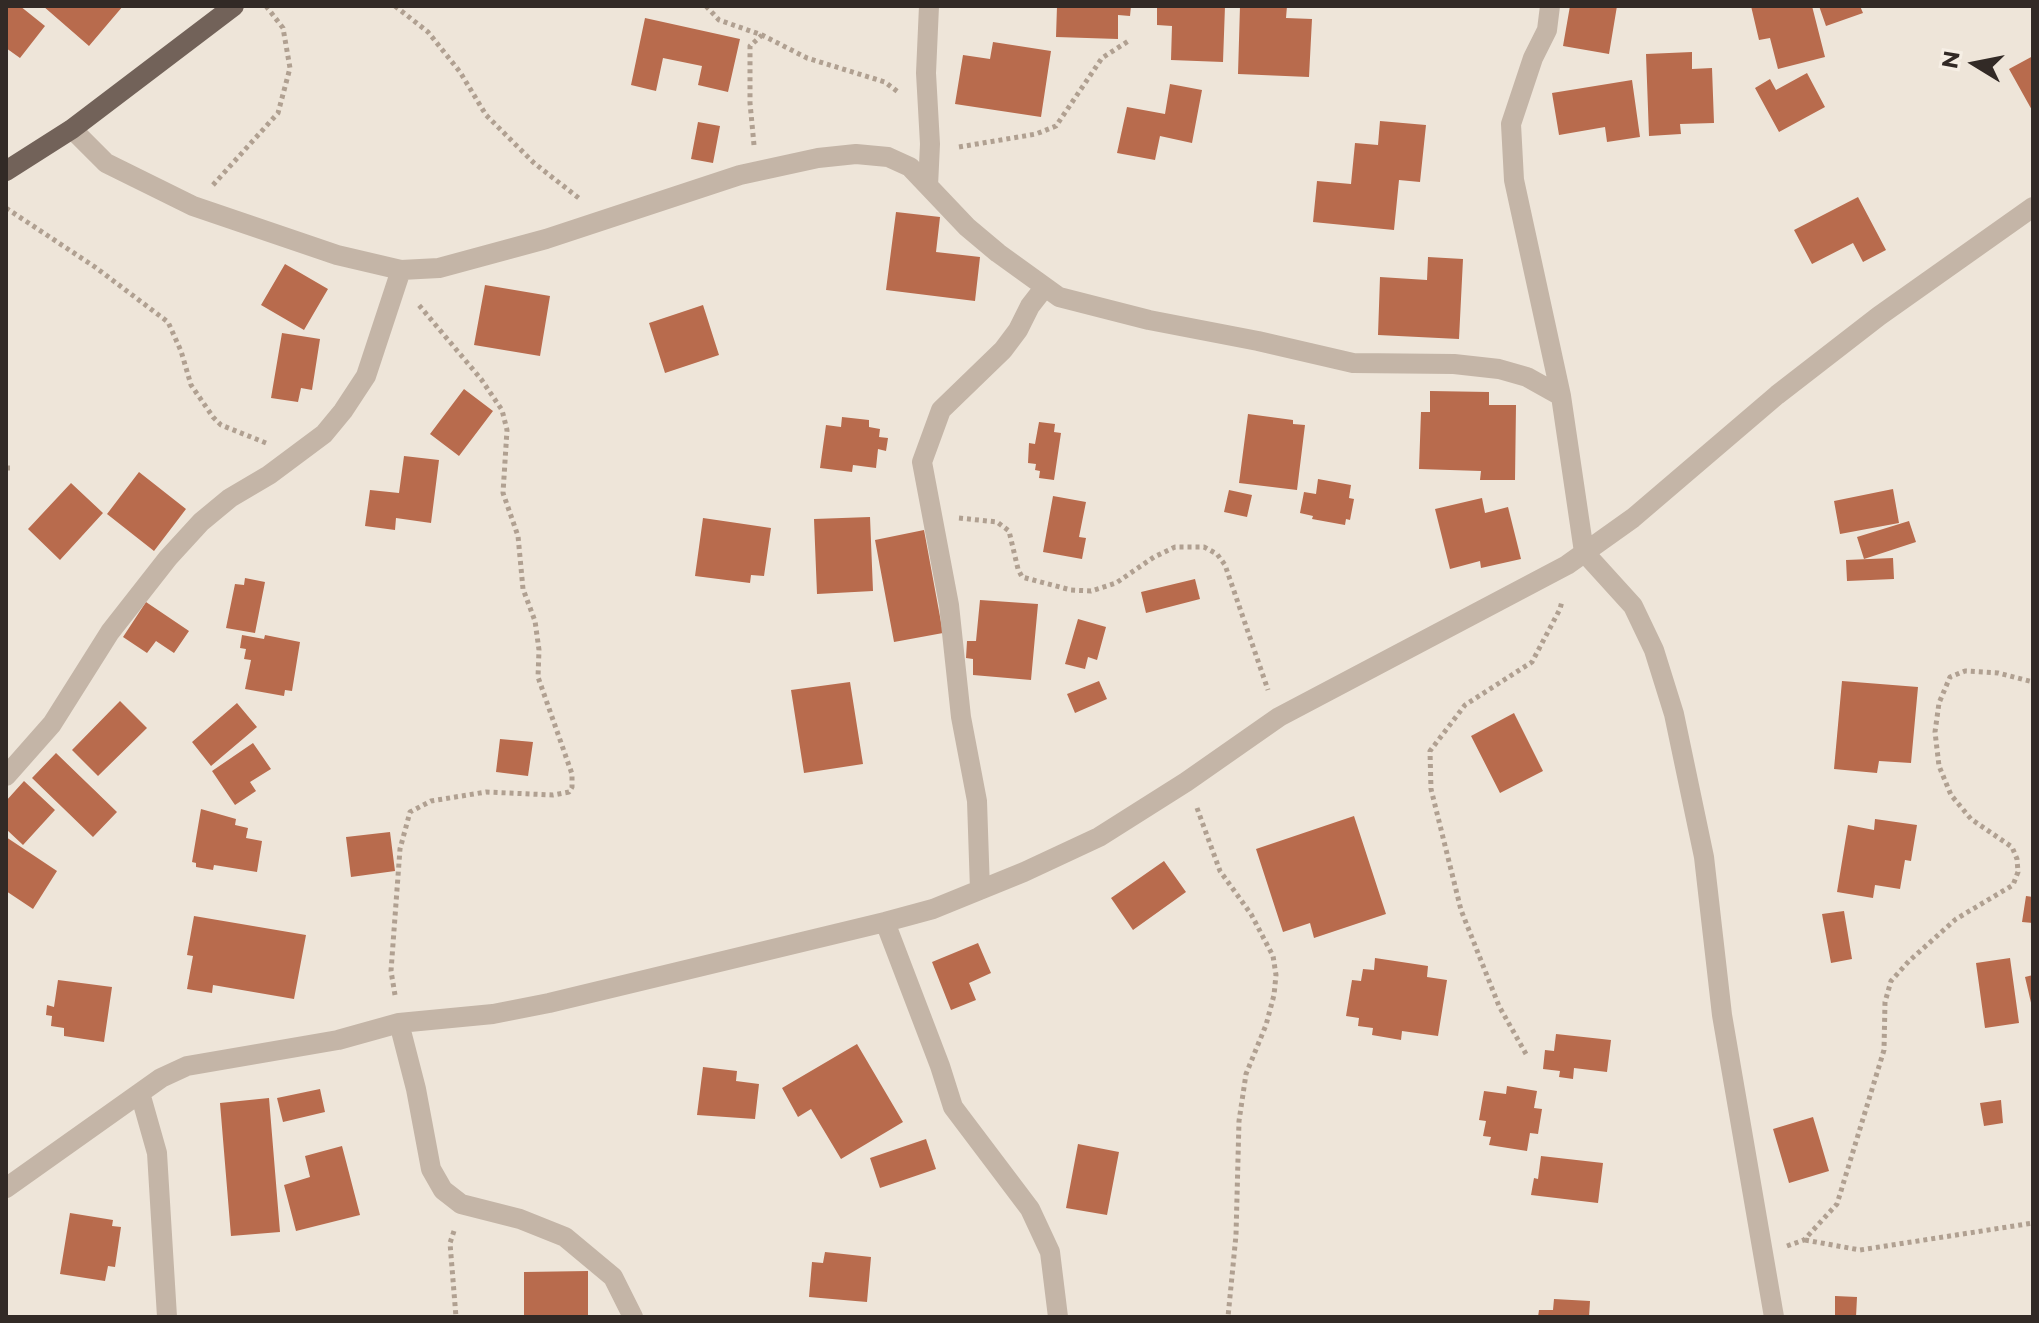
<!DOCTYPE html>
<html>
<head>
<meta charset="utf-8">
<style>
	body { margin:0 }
	#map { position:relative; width:2039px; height:1323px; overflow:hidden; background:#eee5d9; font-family:Montserrat,sans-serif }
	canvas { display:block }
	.frame { position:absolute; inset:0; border:8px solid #322a26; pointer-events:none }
	.north { position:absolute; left:1935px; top:24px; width:80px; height:80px; -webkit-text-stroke:6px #f6efe5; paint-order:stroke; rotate:280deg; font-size:22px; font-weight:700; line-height:32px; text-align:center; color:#322a26 }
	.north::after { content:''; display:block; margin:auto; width:28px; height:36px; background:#322a26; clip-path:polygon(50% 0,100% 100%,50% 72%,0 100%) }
</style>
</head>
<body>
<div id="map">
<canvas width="2039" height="1323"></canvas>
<div class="frame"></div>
<div class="north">N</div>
</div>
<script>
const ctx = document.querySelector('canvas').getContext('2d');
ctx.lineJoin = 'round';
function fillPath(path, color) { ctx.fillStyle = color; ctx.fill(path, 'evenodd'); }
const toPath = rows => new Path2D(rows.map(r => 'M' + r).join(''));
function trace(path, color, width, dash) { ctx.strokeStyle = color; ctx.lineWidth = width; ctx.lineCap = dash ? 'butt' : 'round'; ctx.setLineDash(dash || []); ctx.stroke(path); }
fillPath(toPath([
	[6,6,20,6,45,26,20,58,6,48],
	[43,6,123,6,89,46],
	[1057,6,1131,6,1130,16,1118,15,1118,39,1056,37],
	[1157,6,1225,6,1223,62,1171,60,1172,26,1157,25],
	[1240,6,1287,6,1286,18,1312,19,1309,77,1238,74],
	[1570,6,1617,6,1609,54,1563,46],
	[1751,6,1812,6,1825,57,1778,69,1770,38,1759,40],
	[1819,6,1860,6,1863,13,1826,26],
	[645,18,740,39,728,92,698,85,702,66,663,58,656,91,631,85],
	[993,42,1051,51,1041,117,955,104,963,55,990,59],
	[1692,52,1692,69,1712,68,1714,123,1680,124,1681,134,1649,136,1646,54],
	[2033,56,2033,112,2009,69],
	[1807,73,1825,107,1779,132,1755,88,1770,79,1776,90],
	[1632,80,1640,137,1607,142,1605,127,1559,135,1552,93],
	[1170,84,1202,90,1192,143,1160,136,1155,160,1117,153,1127,107,1165,114],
	[1380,121,1426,125,1420,182,1399,180,1394,230,1313,222,1317,181,1351,184,1355,143,1378,145],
	[698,122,720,126,713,163,691,159],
	[1858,197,1886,250,1863,262,1853,243,1812,264,1794,230],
	[896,212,940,217,936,252,980,257,975,301,886,290],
	[1428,257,1463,259,1459,339,1378,335,1380,277,1427,280],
	[285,264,328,289,304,330,261,305],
	[485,285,550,296,540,356,474,345],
	[703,305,719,355,665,373,649,323],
	[282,333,320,339,312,390,301,388,298,402,271,398],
	[464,389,493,411,459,456,430,434],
	[1430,391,1489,392,1489,405,1516,405,1515,480,1480,480,1481,471,1419,469,1421,412,1430,412],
	[1248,414,1293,420,1293,424,1305,425,1297,490,1239,483],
	[842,417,869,420,869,427,880,429,879,437,888,438,886,451,878,449,876,468,853,465,852,472,820,468,826,425,841,427],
	[1039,422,1055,424,1054,432,1061,433,1054,480,1039,478,1040,471,1035,470,1036,464,1028,463,1029,443,1035,444],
	[404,456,439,460,431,523,396,518,395,530,365,526,370,490,399,493],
	[139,472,186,509,154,551,107,514],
	[1318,479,1351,485,1349,498,1354,499,1350,520,1346,519,1345,525,1312,519,1313,516,1300,513,1304,492,1316,494],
	[71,483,103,513,60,560,28,529],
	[1893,489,1899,523,1840,534,1834,501],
	[1229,490,1252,495,1247,517,1224,512],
	[1053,496,1086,502,1079,537,1086,538,1082,559,1043,552],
	[1482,498,1485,513,1508,507,1521,559,1481,568,1480,561,1450,569,1435,509],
	[870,517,873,591,817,594,814,519],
	[703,518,771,528,764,576,751,575,750,583,695,576],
	[1909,521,1916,542,1864,559,1857,537],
	[924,530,943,633,894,642,875,540],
	[1893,558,1894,579,1847,581,1846,560],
	[245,578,265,582,255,633,226,628,235,584,244,585],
	[1195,579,1200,599,1146,613,1141,592],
	[980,600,1038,604,1031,680,973,675,973,659,966,658,967,641,976,641],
	[146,602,189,631,174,653,156,641,147,653,123,637],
	[1078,619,1106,627,1097,660,1088,657,1085,669,1065,664],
	[242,635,264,639,265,635,300,642,292,691,285,690,284,696,245,689,251,660,244,659,246,649,240,648],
	[1099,681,1107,699,1075,713,1067,694],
	[1842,681,1918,687,1911,763,1879,761,1877,773,1834,769],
	[850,682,863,764,804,773,791,690],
	[120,701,147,728,98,776,72,750],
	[237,703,257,727,211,766,192,742],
	[1514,713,1543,771,1500,793,1471,736],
	[500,739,533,742,528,776,496,772],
	[253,743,271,769,250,782,256,791,235,805,212,771],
	[56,753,117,812,93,837,32,778],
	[24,781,55,810,23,845,6,829,6,801],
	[201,809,236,819,235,825,248,828,246,838,262,841,257,872,214,865,213,870,196,867,196,863,192,862],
	[1354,816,1386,914,1314,938,1310,923,1283,932,1256,849],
	[1875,819,1917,825,1911,861,1905,860,1900,889,1875,885,1873,898,1837,892,1848,825,1874,830],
	[390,832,395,871,351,877,346,837],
	[6,837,57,871,33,909,6,891],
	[1164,861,1186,892,1133,930,1111,898],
	[2026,896,2033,897,2033,923,2022,922],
	[1844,911,1852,959,1831,963,1822,914],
	[194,916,306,935,294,999,213,985,212,993,187,989,193,956,187,955],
	[978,943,991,973,969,983,976,1000,951,1010,932,962],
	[1375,958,1428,966,1427,977,1447,980,1438,1036,1402,1031,1401,1040,1372,1035,1373,1028,1358,1026,1359,1018,1346,1016,1352,980,1361,981,1363,969,1374,970],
	[2010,958,2019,1023,1985,1028,1976,963],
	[2033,975,2033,1007,2032,1007,2025,977],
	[58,980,112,987,104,1042,64,1036,64,1028,51,1026,52,1016,46,1015,47,1005,54,1007],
	[1556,1034,1611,1040,1607,1072,1574,1068,1573,1079,1559,1077,1560,1071,1543,1069,1545,1050,1554,1051],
	[857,1044,903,1122,841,1159,811,1109,798,1117,782,1088],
	[703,1067,737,1071,736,1081,759,1084,755,1119,697,1115],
	[1507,1086,1537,1091,1534,1108,1542,1109,1538,1134,1530,1133,1527,1151,1489,1145,1491,1137,1483,1136,1486,1121,1479,1120,1484,1091,1506,1094],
	[320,1089,325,1112,283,1122,277,1098],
	[269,1098,280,1232,231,1236,220,1103],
	[2001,1100,2003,1123,1984,1126,1980,1103],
	[1813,1117,1829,1171,1789,1183,1773,1129],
	[926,1139,936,1169,880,1188,870,1158],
	[1078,1144,1119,1152,1107,1215,1066,1208],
	[342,1146,360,1215,296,1231,284,1185,310,1177,305,1156],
	[1541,1156,1603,1163,1598,1203,1531,1195,1534,1178,1538,1179],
	[70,1213,113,1220,112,1226,121,1227,115,1267,108,1266,105,1281,60,1274],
	[825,1252,871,1257,867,1302,809,1297,812,1262,823,1263],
	[588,1271,588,1317,524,1317,524,1272],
	[1835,1296,1857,1297,1856,1317,1835,1317],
	[1554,1299,1590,1301,1589,1317,1538,1317,1539,1310,1553,1310]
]), '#b86b4d');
trace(toPath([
	[395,6,428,32,460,72,486,115,534,163,580,199],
	[706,6,719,20,762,35,807,58,885,82,898,92],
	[754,145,750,103,750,46,762,35],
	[959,147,1036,134,1056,126,1102,58,1130,40],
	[213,185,278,113,290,68,283,28,266,6],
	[6,208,95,267,168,322,181,351,191,385,213,417,221,425,266,443],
	[6,468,11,468],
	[959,518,997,522,1009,531,1018,569,1022,577,1071,590,1091,591,1116,583,1154,557,1175,547,1204,547,1217,554,1225,565,1268,690],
	[1197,808,1220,871,1251,914,1273,956,1276,975,1274,995,1266,1025,1246,1074,1239,1121,1236,1235,1228,1317],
	[395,995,391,971,400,849,410,812,431,801,486,792,553,795,569,792,572,787,572,774,538,677,539,650,535,621,523,589,518,536,503,493,507,430,502,410,481,379,418,304],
	[1526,1054,1499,1006,1461,910,1431,789,1430,751,1465,705,1532,662,1560,609,1562,601],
	[454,1231,450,1243,456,1317],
	[1805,1240,1860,1250,2033,1223],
	[1787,1246,1804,1240,1837,1204,1884,1050,1885,1002,1891,981,1909,961,1956,919,2013,885,2018,872,2017,859,2012,847,1971,819,1951,795,1939,766,1935,732,1939,703,1950,677,1965,671,1998,673,2033,682]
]), '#b0a091', 5, [4, 4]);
trace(toPath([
	[1550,6,1547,30,1533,58,1511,124,1514,180,1561,396,1584,552,1633,606,1654,650,1674,714,1704,857,1722,1015,1774,1317],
	[72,129,106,163,193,206,337,255,401,270,439,268,546,239,740,175,818,158,856,154,888,157,910,167,967,227,998,253,1059,297,1149,320,1258,341,1353,363,1454,364,1499,369,1527,377,1561,396],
	[928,186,930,144,926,73,929,6],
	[6,776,52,724,110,632,168,558,201,522,230,498,269,475,324,434,343,411,366,376,401,270],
	[980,890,977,801,961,717,949,605,922,462,941,410,1003,350,1018,330,1030,306,1044,288],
	[885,922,940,1066,953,1107,1030,1209,1050,1252,1058,1317],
	[399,1023,416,1089,431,1169,443,1190,461,1204,520,1219,565,1237,613,1277,633,1317],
	[140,1093,157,1153,167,1317],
	[6,1188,161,1078,187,1066,338,1040,399,1023,493,1014,549,1003,885,922,933,909,1024,872,1099,837,1186,782,1279,717,1567,565,1633,518,1777,395,1879,316,2033,207]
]), '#c4b5a7', 20);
trace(toPath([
	[6,171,72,129,234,6]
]), '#726259', 20);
</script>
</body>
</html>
